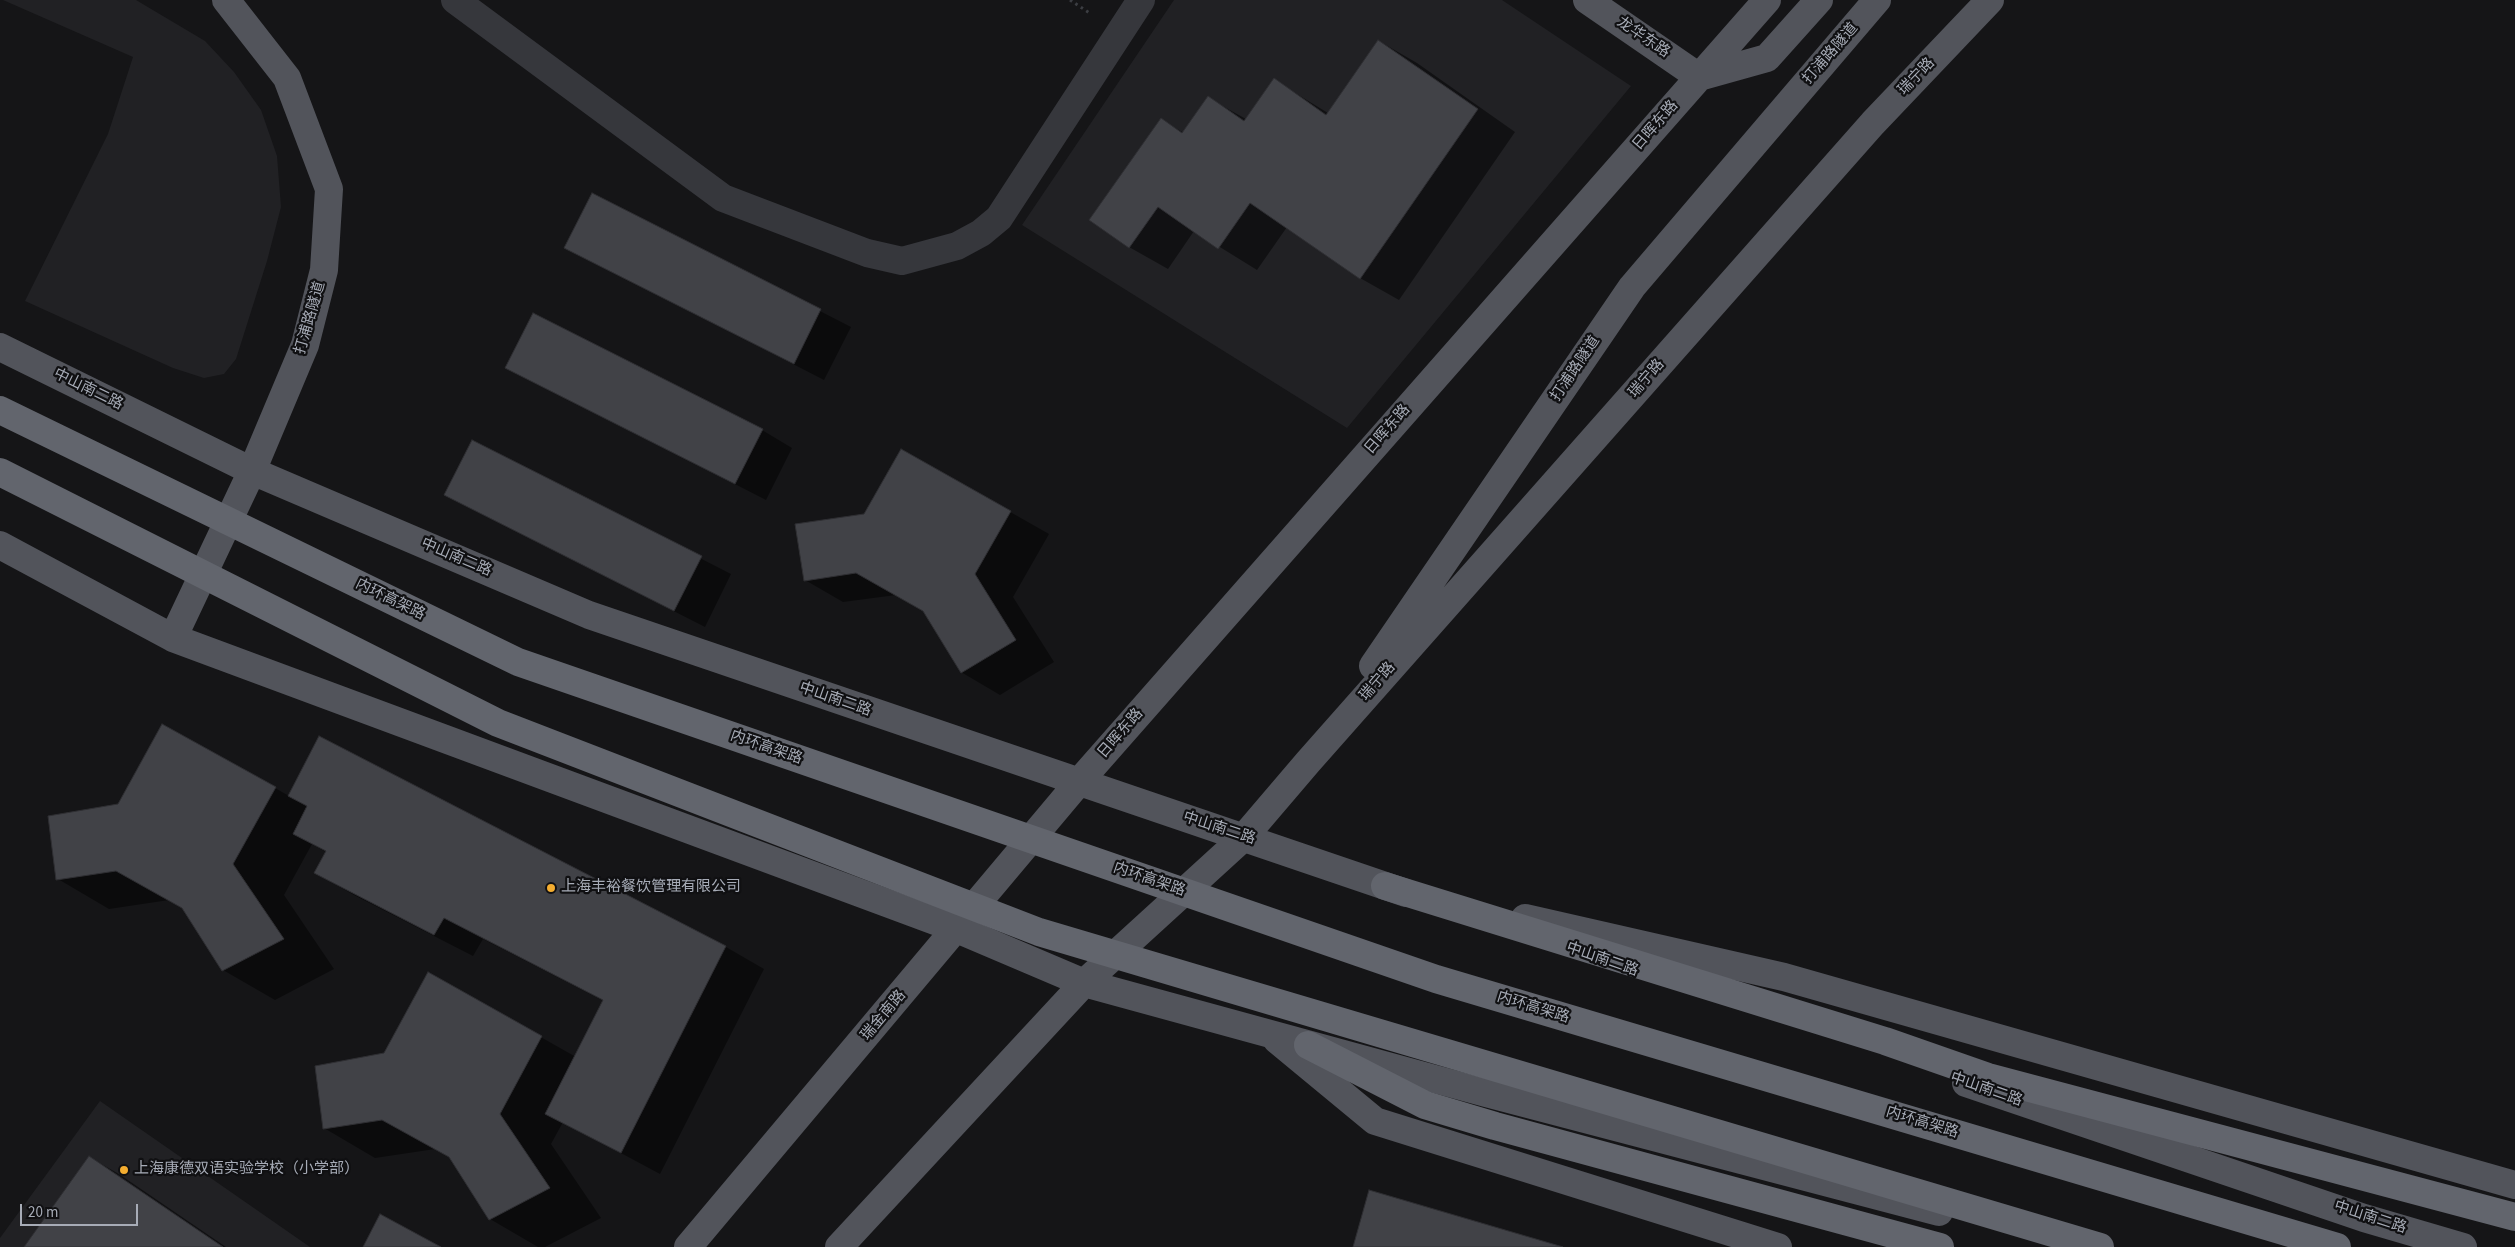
<!DOCTYPE html>
<html>
<head>
<meta charset="utf-8">
<style>
	body { margin:0 }
	#map { position:relative; width:2515px; height:1247px; overflow:hidden; background:#151517; font-family:"Source Sans 3",sans-serif }
	canvas { display:block }
	.scale { position:absolute; left:20px; top:1204px; width:118px; height:22px; box-sizing:border-box; border:2px solid #a7acb7; border-top:0; padding-left:6px; font-size:15px; line-height:18px; white-space:nowrap; color:#a7acb7; -webkit-text-stroke:4px #101012; paint-order:stroke }
</style>
</head>
<body>
<div id="map">
<canvas width="2515" height="1247"></canvas>
<div class="scale">20 m</div>
</div>
<script>
const ctx = document.querySelector('canvas').getContext('2d');
ctx.lineJoin = 'round';
function fillPath(path, color) { ctx.fillStyle = color; ctx.fill(path, 'evenodd'); }
const toPath = rows => new Path2D(rows.map(r => 'M' + r).join(''));
function trace(path, color, width, dash) { ctx.strokeStyle = color; ctx.lineWidth = width; ctx.lineCap = dash ? 'butt' : 'round'; ctx.setLineDash(dash || []); ctx.stroke(path); }
function label(font, color, halo, rows, align = 'center') {
  ctx.font = font + ' "Source Sans 3","Noto Sans SC",sans-serif'; ctx.lineWidth = 4.5; ctx.setLineDash([]); ctx.textBaseline = 'middle'; ctx.strokeStyle = halo; ctx.fillStyle = color; for (const [text, x, y, turn = 0] of rows) {
    ctx.save(); ctx.translate(x, y); ctx.rotate((+turn || 0) * Math.PI / 180); ctx.textAlign = isNaN(turn) ? turn : align; if (halo) ctx.strokeText(text, 0, 0); ctx.fillText(text, 0, 0); ctx.restore();
  }
}
fillPath(toPath([
	[3,0,136,0,205,41,234,72,261,110,277,156,281,207,267,261,236,359,224,374,204,378,173,368,25,301,108,134,133,57],
	[1174,0,1502,0,1631,86,1347,428,1022,225],
	[100,1101,310,1247,0,1247,0,1238]
]), '#212124');
fillPath(toPath([
	[1379,41,1417,63,1515,132,1399,300,1360,278,1287,227,1257,270,1194,231,1168,269,1129,247,1161,120,1184,133,1208,98,1246,119,1274,80,1328,113],
	[592,194,851,327,824,380,566,247],
	[507,367,762,430,792,448,766,500],
	[473,442,731,574,705,627,446,495],
	[901,450,1049,534,1013,597,1054,662,1000,695,961,672,924,610,896,595,843,602,805,580,865,515],
	[319,738,726,947,764,969,660,1174,563,1122,551,1144,601,1218,545,1247,538,1247,490,1219,451,1158,435,1149,375,1158,324,1128,385,1055,429,974,576,1057,604,1001,483,939,473,956,354,895,315,873,326,852,312,844,284,895,334,969,275,1000,223,970,183,908,169,900,109,909,58,879,275,788,289,796],
	[89,1157,119,1174,226,1247,26,1247]
]), '#0007');
const building = toPath([
	[1378,40,1478,109,1360,279,1250,203,1218,249,1158,207,1129,248,1089,220,1161,118,1182,133,1208,96,1244,121,1274,78,1326,115,1378,40],
	[592,193,821,309,794,364,564,248,592,193],
	[533,313,763,429,735,484,505,368,533,313],
	[472,440,702,556,674,611,444,495,472,440],
	[901,449,1011,511,975,574,1016,640,961,673,923,611,856,573,804,581,795,524,864,514,901,449],
	[162,724,276,787,233,864,284,939,222,971,182,908,116,871,56,880,48,816,118,804,162,724],
	[319,736,726,946,621,1153,545,1114,603,1000,444,918,434,935,314,873,326,851,293,834,307,806,288,796,319,736],
	[428,972,542,1036,500,1114,550,1188,489,1220,449,1157,382,1120,323,1129,315,1066,384,1053,428,972],
	[89,1156,223,1247,24,1247,89,1156],
	[1369,1190,1563,1247,1353,1247,1369,1190],
	[380,1214,441,1247,363,1247,380,1214]
]);
fillPath(building, '#414247');
trace(building, '#2f2f33', 1);
trace(toPath([
	[1070,0,1091,14]
]), '#3c3e43', 3, [2.5, 4]);
trace(toPath([
	[455,0,723,198,867,253,902,261,957,246,981,233,999,218,1141,0]
]), '#36373c', 28);
trace(toPath([
	[1587,0,1699,77],
	[1699,77,1767,58,1819,0],
	[0,347,252,471,589,615,1406,893],
	[0,545,173,638,957,929,1084,983,1486,1093,1939,1212],
	[173,638,252,471,305,345,324,270,329,189,287,78,226,0],
	[1373,666,1632,287,1877,0],
	[1525,918,1784,977,2515,1185],
	[1277,1040,1375,1121,1778,1247],
	[1966,1083,2364,1218,2463,1247],
	[688,1247,1078,783,1767,0],
	[839,1247,1084,983,1244,837,1308,762,1873,123,1990,0]
]), '#52545b', 28);
trace(toPath([
	[1385,886,1885,1041,1988,1077,2515,1217],
	[1308,1045,1425,1105,1495,1126,1940,1247]
]), '#62656d', 28);
trace(toPath([
	[0,410,518,662,1436,979,2337,1247],
	[0,472,498,723,1039,932,2100,1247]
]), '#62656d', 28);
for (const [x, y, r, color] of [
	[551,888,5,"#f4ad30"],
	[124,1170,5,"#f4ad30"]
]) { const dot = new Path2D(); dot.arc(x, y, r, 0, 2 * Math.PI); ctx.fillStyle = color; ctx.fill(dot); trace(dot, '#101012', 2); }
label('15px', '#a7acb7', '#101012', [
	["龙华东路",1643,38,34],
	["打浦路隧道",1831,54,-49],
	["瑞宁路",1917,77,-46],
	["日晖东路",1656,126,-49],
	["打浦路隧道",311,318,-74],
	["打浦路隧道",1576,369,-56],
	["瑞宁路",1647,379,-49],
	["中山南二路",88,390,26],
	["日晖东路",1388,430,-49],
	["中山南二路",456,558,23],
	["内环高架路",390,600,26],
	["瑞宁路",1378,682,-49],
	["中山南二路",835,700,19],
	["日晖东路",1121,734,-49],
	["内环高架路",766,748,19],
	["中山南二路",1219,829,18],
	["内环高架路",1149,880,19],
	["中山南二路",1602,960,19],
	["内环高架路",1533,1008,17],
	["瑞金南路",884,1016,-50],
	["中山南二路",1986,1090,19],
	["内环高架路",1922,1123,17],
	["中山南二路",2370,1218,18]
]);
label('15px', '#a7acb7', '#101012', [
	["上海丰裕餐饮管理有限公司",561,888],
	["上海康德双语实验学校（小学部）",134,1170]
], 'left');
</script>
</body>
</html>
